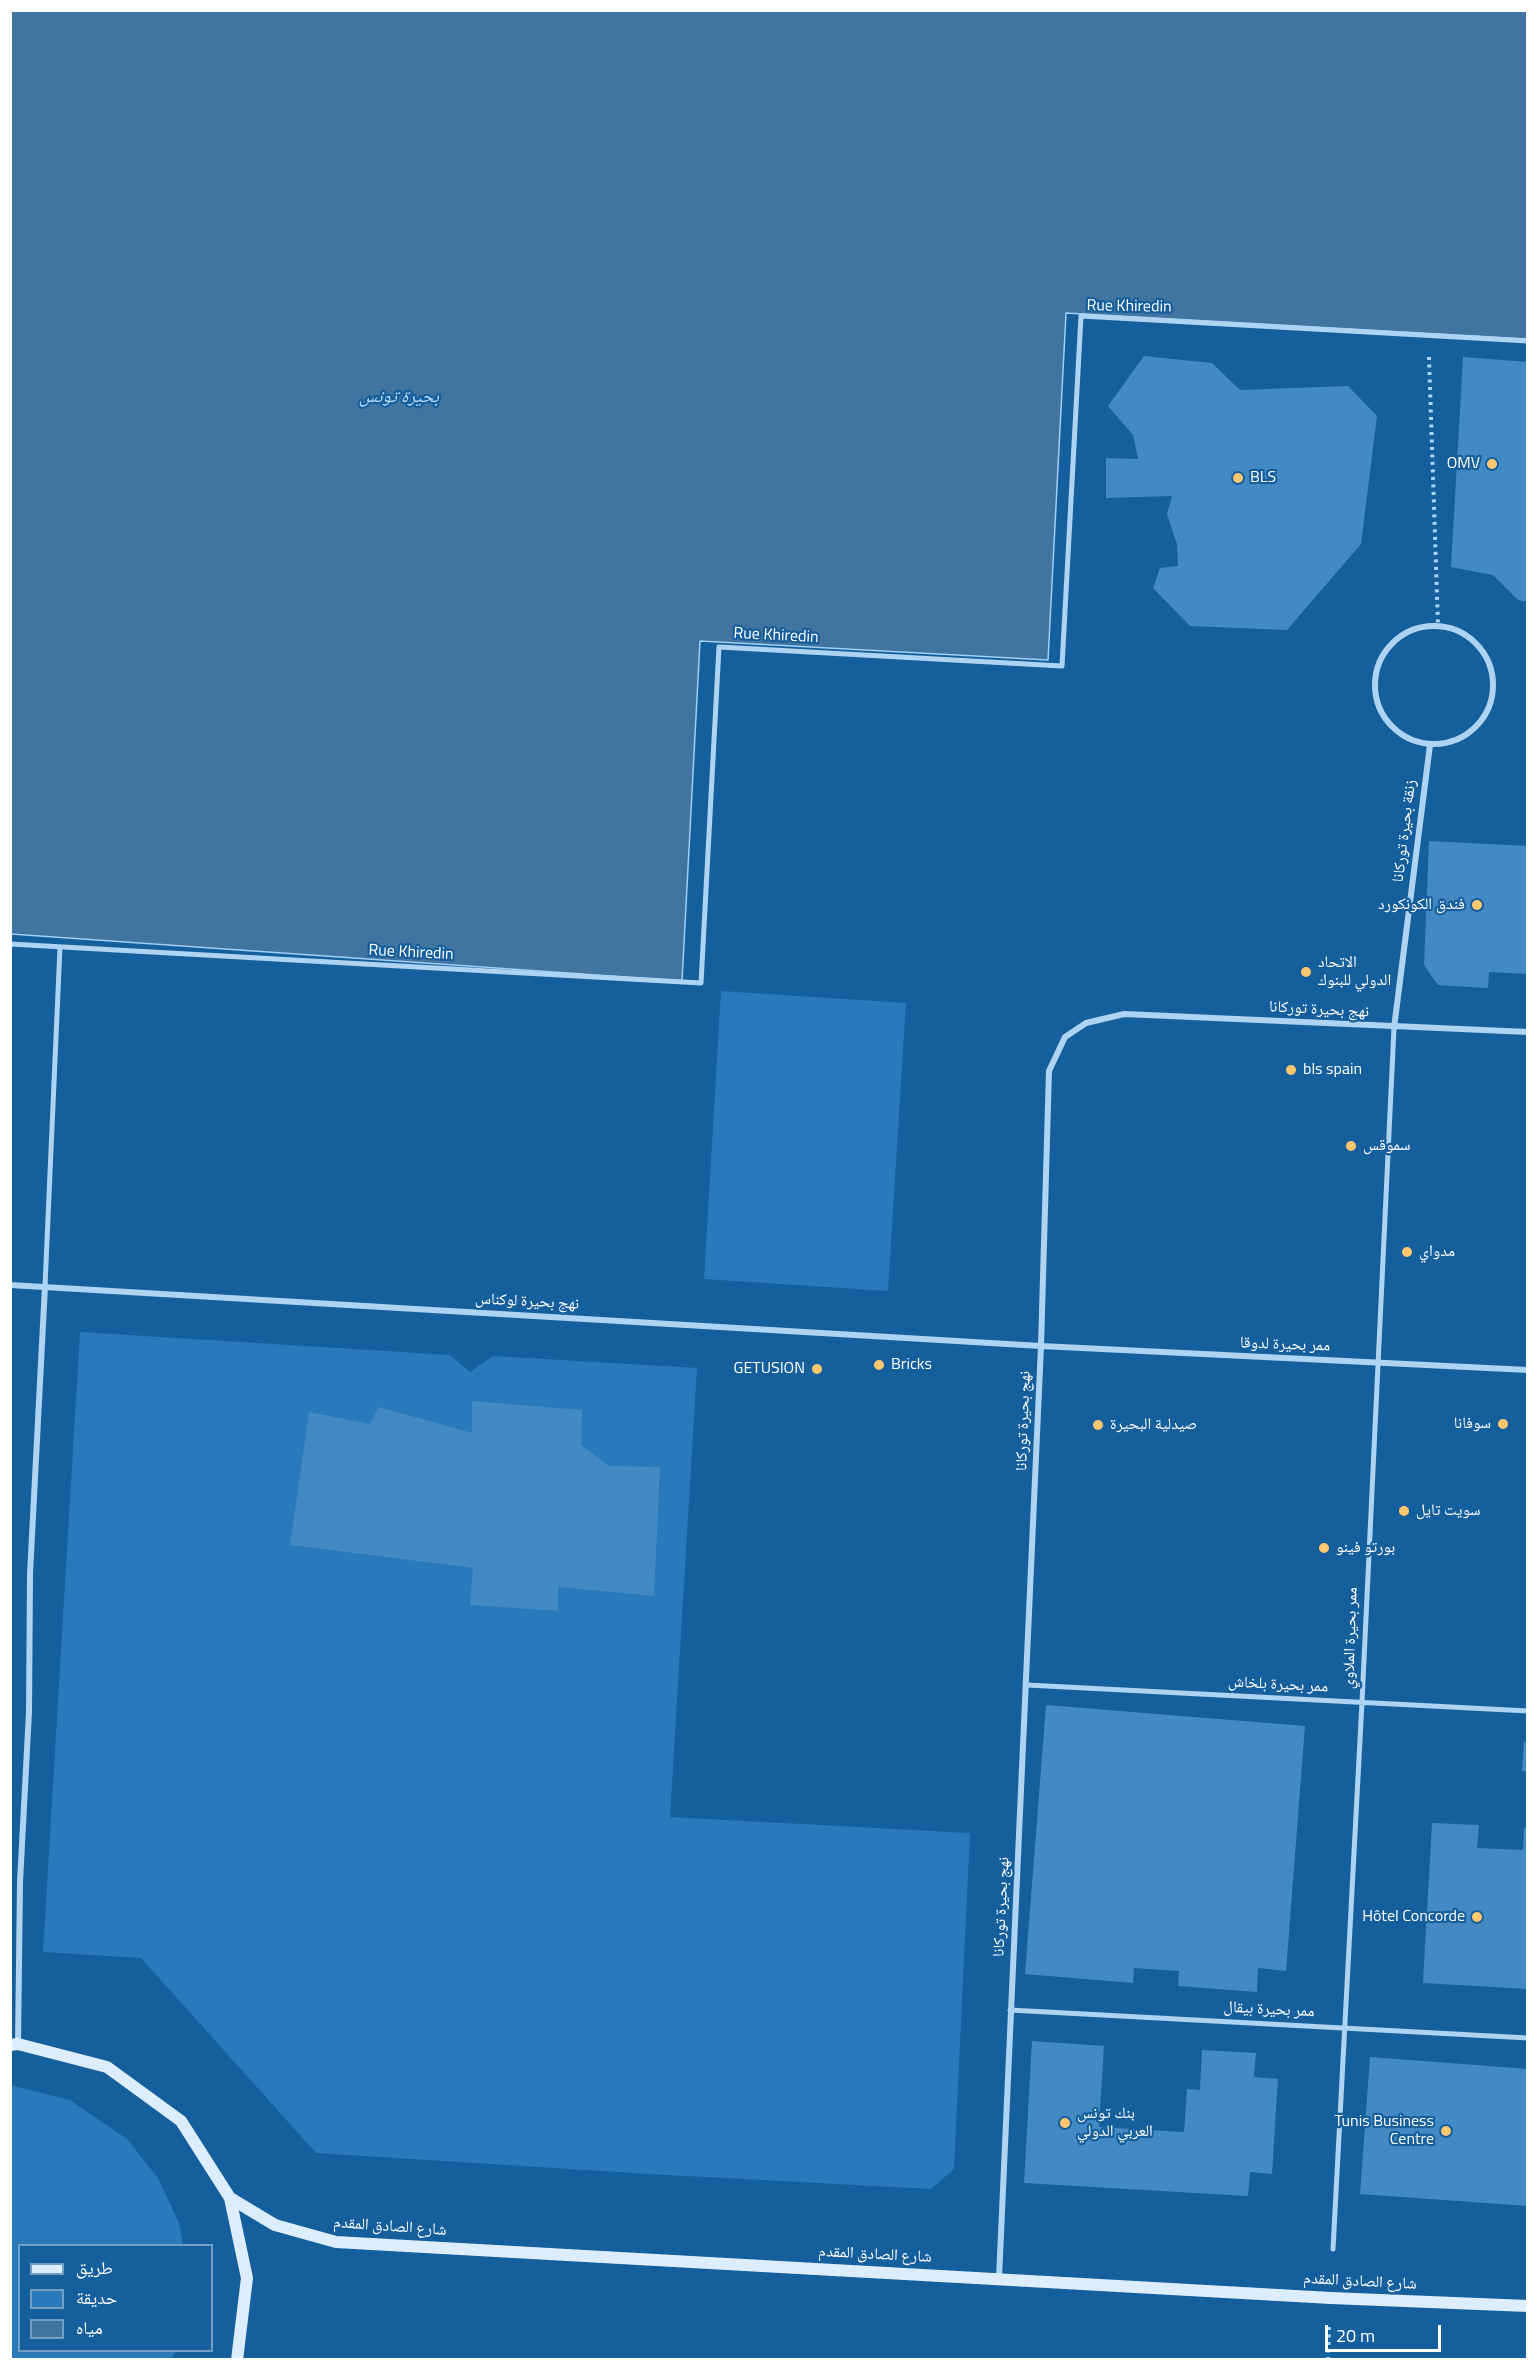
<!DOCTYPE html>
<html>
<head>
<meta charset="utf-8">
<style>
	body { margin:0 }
	#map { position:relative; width:1538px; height:2370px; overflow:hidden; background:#165f9d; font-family:"Titillium Web","Noto Naskh Arabic",sans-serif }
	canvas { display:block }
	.frame { position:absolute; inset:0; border:12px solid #fff; pointer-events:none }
	.legend { position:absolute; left:18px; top:2244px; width:195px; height:108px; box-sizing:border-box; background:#165f9d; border:2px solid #739fc4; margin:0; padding:8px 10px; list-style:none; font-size:18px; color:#fff }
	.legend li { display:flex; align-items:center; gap:12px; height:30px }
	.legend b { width:30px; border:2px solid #739fc4 }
	.scale { position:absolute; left:1325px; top:2325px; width:116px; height:27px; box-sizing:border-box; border:3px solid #fff; border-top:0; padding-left:8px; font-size:18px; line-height:21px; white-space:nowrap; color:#fff; -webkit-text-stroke:4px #165f9d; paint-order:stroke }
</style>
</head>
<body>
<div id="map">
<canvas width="1538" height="2370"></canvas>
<div class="frame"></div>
<ul class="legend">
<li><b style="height:8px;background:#dceefd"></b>طريق</li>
<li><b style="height:16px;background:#2979bb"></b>حديقة</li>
<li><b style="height:16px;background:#4274a0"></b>مياه</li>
</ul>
<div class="scale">20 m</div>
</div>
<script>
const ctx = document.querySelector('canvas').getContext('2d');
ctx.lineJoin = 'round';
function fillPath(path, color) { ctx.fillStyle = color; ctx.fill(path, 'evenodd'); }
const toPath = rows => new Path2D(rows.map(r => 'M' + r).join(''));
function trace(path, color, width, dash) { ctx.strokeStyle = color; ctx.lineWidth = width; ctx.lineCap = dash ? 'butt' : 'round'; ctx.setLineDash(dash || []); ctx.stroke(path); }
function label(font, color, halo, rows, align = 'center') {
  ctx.font = font + ' "Titillium Web","Noto Naskh Arabic",sans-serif'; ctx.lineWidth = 4.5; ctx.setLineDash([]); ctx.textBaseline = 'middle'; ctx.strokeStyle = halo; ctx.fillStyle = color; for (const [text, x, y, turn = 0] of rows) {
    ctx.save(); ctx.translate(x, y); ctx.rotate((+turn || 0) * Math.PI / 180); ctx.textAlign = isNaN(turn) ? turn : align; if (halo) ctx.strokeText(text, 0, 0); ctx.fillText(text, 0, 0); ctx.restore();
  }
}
fillPath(toPath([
	[721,991,906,1003,888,1291,704,1279],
	[80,1332,450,1355,470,1372,493,1356,697,1368,670,1817,970,1833,954,2169,931,2189,649,2174,316,2153,141,1958,43,1952],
	[10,2085,70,2100,127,2139,158,2178,179,2223,183,2245,20,2246,20,2350,175,2351,172,2359,11,2359]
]), '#2979bb');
const water = toPath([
	[10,11,1527,11,1527,339,1066,313,1048,660,700,641,682,981,11,934,10,11]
]);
fillPath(water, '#4274a0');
trace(water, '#9fd0f5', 1.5);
fillPath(toPath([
	[1144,356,1212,363,1240,390,1348,386,1377,416,1361,544,1287,630,1190,626,1153,588,1160,568,1178,566,1177,544,1167,514,1172,496,1106,498,1106,458,1138,459,1133,435,1108,406],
	[1463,357,1528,362,1528,602,1518,600,1493,575,1451,567],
	[1429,841,1528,846,1528,974,1489,972,1488,988,1438,985,1424,965],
	[472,1401,582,1410,581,1445,609,1466,660,1467,654,1596,558,1587,558,1611,470,1605,473,1568,290,1545,309,1412,370,1424,379,1407,472,1433],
	[1046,1705,1305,1726,1286,1971,1258,1968,1257,1992,1178,1986,1179,1971,1134,1968,1133,1983,1025,1974],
	[1524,1742,1528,1742,1528,1771,1522,1771],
	[1432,1823,1479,1825,1477,1848,1523,1850,1524,1828,1528,1828,1528,1989,1423,1983],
	[1032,2041,1104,2046,1099,2127,1184,2132,1187,2089,1200,2090,1202,2050,1256,2053,1254,2077,1278,2079,1272,2174,1250,2172,1248,2196,1024,2183],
	[1370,2057,1528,2069,1528,2206,1360,2194]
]), '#438ac5');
trace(toPath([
	[1429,357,1438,625],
	[1328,2360,1329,2325]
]), '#add4f3', 4, [3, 4.5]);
trace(toPath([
	[10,944,701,983,719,647,1062,666,1081,316,1528,341],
	[45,1286,60,947],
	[1027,1685,1528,1711],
	[1010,2010,1528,2038],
	[1333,2249,1362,1702,1394,1028]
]), '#add4f3', 5);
trace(toPath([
	'1375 685a59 59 0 1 1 118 0a59 59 0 1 1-118 0Z',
	[1394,1028,1430,745],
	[10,1285,1041,1346,1528,1370],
	[18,2044,20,1882,29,1712,30,1574,45,1286],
	[999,2278,1041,1346,1049,1071,1065,1037,1086,1023,1124,1014,1528,1032]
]), '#add4f3', 6);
trace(toPath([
	[10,2045,18,2044,107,2067,181,2121,230,2198,247,2278,237,2360],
	[230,2198,275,2225,336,2242,1331,2298,1528,2306]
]), '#dceefd', 12);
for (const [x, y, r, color] of [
	[1492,464,6,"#ffc76f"],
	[1238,478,6,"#ffc76f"],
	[1477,905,6,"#ffc76f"],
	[1306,972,6,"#ffc76f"],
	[1291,1070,6,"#ffc76f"],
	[1351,1146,6,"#ffc76f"],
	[1407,1252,6,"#ffc76f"],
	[879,1365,6,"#ffc76f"],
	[817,1369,6,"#ffc76f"],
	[1503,1424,6,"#ffc76f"],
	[1098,1425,6,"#ffc76f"],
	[1404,1511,6,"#ffc76f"],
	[1324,1548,6,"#ffc76f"],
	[1477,1917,6,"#ffc76f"],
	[1065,2123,6,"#ffc76f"],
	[1446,2131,6,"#ffc76f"]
]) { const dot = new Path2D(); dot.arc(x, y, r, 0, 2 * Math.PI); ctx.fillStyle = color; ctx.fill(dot); trace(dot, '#165f9d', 2); }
label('16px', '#fff', '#165f9d', [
	["Rue Khiredin",1129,307,1],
	["Rue Khiredin",776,636,3],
	["زنقة بحيرة توركانا",1405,831,-83],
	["Rue Khiredin",411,953,3],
	["نهج بحيرة توركانا",1319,1010,3],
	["نهج بحيرة لوكناس",527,1302,3],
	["ممر بحيرة لدوقا",1285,1345,2],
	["نهج بحيرة توركانا",1024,1421,-88],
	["ممر بحيرة الملاوي",1351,1638,-88],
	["ممر بحيرة بلخاش",1278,1685,3],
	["نهج بحيرة توركانا",1002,1907,-87],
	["ممر بحيرة بيقال",1269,2010,3],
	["شارع الصادق المقدم",390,2227,4],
	["شارع الصادق المقدم",875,2255,3],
	["شارع الصادق المقدم",1360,2282,3]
]);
label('16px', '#fff', '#165f9d', [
	["OMV",1480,464,"right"],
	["BLS",1250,478],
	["فندق الكونكورد",1465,905,"right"],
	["الاتحاد",1318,963],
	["الدولي للبنوك",1318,981],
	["bls spain",1303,1070],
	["سموقس",1363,1146],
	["مدواي",1419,1252],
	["Bricks",891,1365],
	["GETUSION",805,1369,"right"],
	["سوفانا",1491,1424,"right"],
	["صيدلية البحيرة",1110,1425],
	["سويت تايل",1416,1511],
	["بورتو فينو",1336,1548],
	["Hôtel Concorde",1465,1917,"right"],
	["بنك تونس",1077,2114],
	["العربي الدولي",1077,2132],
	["Tunis Business",1434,2122,"right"],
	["Centre",1434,2140,"right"]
], 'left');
label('italic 18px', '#baddf9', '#165f9d', [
	["بحيرة تونس",399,398]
]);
</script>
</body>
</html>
